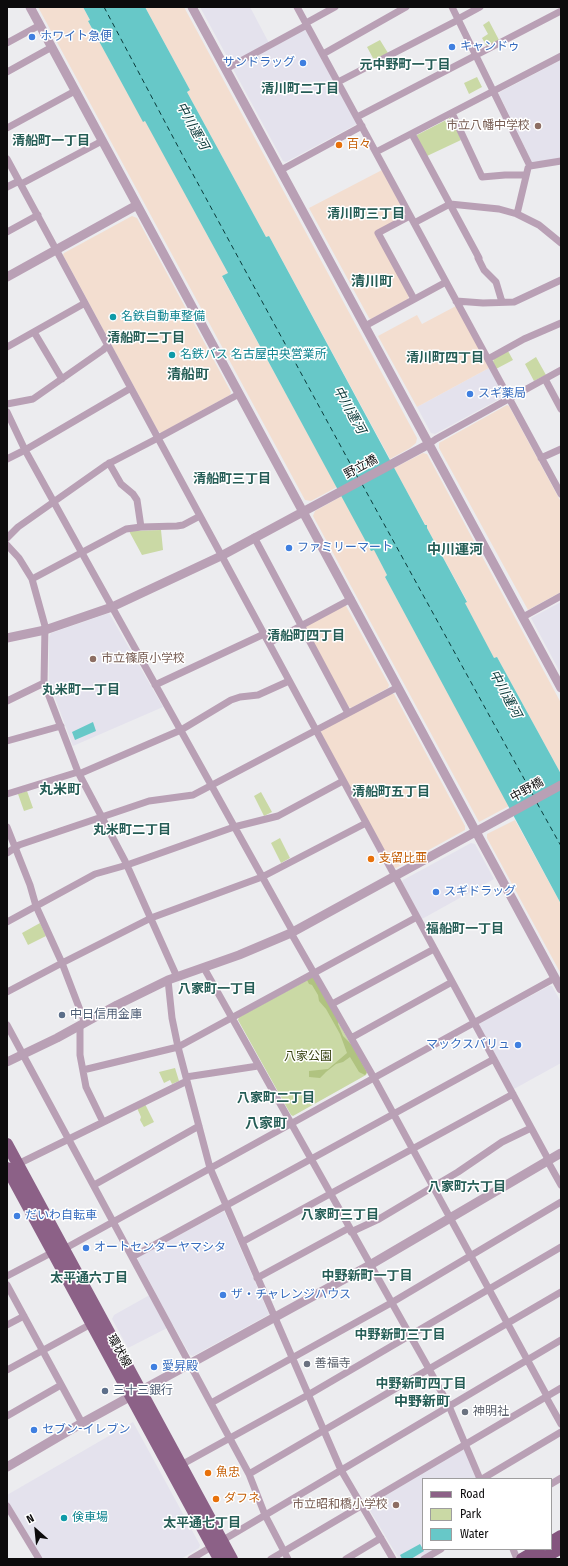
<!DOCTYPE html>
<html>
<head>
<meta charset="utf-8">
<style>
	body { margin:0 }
	#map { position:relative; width:568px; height:1566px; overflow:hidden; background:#ececef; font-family:"Fira Sans Condensed",sans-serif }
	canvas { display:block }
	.frame { position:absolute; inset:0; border:8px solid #0c0b0c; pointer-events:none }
	.legend { position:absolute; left:422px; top:1478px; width:130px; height:72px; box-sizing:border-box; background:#fff; border:1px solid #9e9d9e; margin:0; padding:5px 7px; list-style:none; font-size:12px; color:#0c0b0c }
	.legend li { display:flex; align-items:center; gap:8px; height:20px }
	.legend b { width:20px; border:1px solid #9e9d9e }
	.north { position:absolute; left:16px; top:1510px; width:40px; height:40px; -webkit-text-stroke:3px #fff; paint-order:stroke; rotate:333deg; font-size:11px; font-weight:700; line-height:16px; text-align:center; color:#0c0b0c }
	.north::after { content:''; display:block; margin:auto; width:14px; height:18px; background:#0c0b0c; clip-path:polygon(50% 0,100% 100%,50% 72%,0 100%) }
</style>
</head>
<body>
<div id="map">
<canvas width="568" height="1566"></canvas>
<div class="frame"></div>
<ul class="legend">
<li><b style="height:5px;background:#8c6187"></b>Road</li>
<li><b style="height:11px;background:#cad9a5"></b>Park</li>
<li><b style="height:11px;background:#67c8c8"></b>Water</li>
</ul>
<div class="north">N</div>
</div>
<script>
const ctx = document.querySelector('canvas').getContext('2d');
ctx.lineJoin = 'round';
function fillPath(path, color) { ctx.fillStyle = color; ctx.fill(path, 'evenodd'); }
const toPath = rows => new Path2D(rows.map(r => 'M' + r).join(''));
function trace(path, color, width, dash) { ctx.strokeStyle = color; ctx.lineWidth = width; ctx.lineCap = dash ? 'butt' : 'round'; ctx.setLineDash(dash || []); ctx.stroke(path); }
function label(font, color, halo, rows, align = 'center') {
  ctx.font = font + ' "Fira Sans Condensed","Noto Sans JP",sans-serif'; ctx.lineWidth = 3; ctx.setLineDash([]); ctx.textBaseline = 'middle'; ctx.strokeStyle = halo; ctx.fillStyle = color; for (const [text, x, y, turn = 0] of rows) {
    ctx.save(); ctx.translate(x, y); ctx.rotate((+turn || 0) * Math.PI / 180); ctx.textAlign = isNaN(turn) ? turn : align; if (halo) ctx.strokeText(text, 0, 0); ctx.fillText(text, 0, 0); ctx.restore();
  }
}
fillPath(toPath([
	[200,7,250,7,269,43,232,63,230,62],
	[305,29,357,124,286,162,283,161,233,69],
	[561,60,561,159,532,162,499,94,500,92],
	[489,368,503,394,503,397,435,434,431,433,417,407],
	[561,602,561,674,531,618],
	[109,613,163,707,73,746,49,682,49,637,51,633],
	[471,843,475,844,494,879,422,919,402,882,403,880],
	[549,986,552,986,561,1002,561,1063,514,1089,480,1027,480,1023],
	[224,1211,269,1314,268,1315,193,1356,190,1355,173,1325,128,1348,112,1319,114,1315,155,1292,138,1260,138,1257],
	[133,1422,200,1545,199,1548,181,1559,41,1559,7,1501,7,1495],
	[461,1450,465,1450,478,1479,423,1479,423,1549,435,1549,418,1559,399,1559,368,1507,369,1504]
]), '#e4e2ed');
fillPath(toPath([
	[38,7,83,7,90,20,88,21,143,121,145,120,228,273,222,277,337,487,311,501,305,500],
	[145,7,184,7,417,438,416,443,410,448,390,459,269,236,266,237,187,92,190,90],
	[382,170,405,214,405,216,375,232,409,296,408,299,371,319,369,318,309,208],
	[132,216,137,218,231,392,230,395,161,433,158,431,63,255,64,253],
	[456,306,489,368,417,407,378,336,417,315,422,324],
	[507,405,509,406,561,502,561,592,528,610,439,448,439,443],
	[423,453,427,454,561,703,561,774,497,657,494,659,465,603,467,601,394,468],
	[342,496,371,550,374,549,387,575,385,577,509,806,479,822,313,516,315,511],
	[345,604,389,685,388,688,351,708,348,706,305,627],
	[390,693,394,694,465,826,465,830,396,868,393,867,321,733,322,729],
	[515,820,561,904,561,974,487,838,487,834]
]), '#f3ded0');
fillPath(toPath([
	[489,21,499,40,487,47,482,38,488,34,483,25],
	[380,40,388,53,374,60,367,47],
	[477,77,482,87,469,94,464,83],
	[450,118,452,118,461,140,427,156,416,137,417,135],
	[508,351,513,360,496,369,493,362,494,358],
	[536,357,546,375,534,381,525,364],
	[161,530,163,550,142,555,129,531],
	[27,791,33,808,24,811,18,794],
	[261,792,272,812,264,816,254,796],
	[280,838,290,858,281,863,271,843],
	[40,923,46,936,28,945,22,933],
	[311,978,314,979,367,1073,366,1075,293,1116,291,1115,238,1020,239,1017],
	[175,1068,179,1081,172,1084,170,1080,164,1083,159,1072],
	[145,1104,154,1122,144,1127,140,1120,141,1117,137,1108]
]), '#cad9a5');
fillPath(toPath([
	[313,976,339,1020,338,1024,343,1036,352,1045,367,1072,365,1075,359,1072,350,1057,343,1062,336,1064,326,1072,320,1078,309,1077,309,1071,328,1069,347,1053,340,1034,326,1009,319,1001,318,995,312,985,309,984,307,980]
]), '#b0c380');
fillPath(toPath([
	[83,7,145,7,190,90,187,92,266,237,269,236,425,525,427,525,427,528,467,602,465,603,494,658,497,657,561,774,561,904,385,577,387,575,374,550,371,551,222,276,228,273,145,121,143,122,88,21,90,20],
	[93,722,96,731,75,740,72,732],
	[420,1544,424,1551,411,1559,402,1559,400,1555]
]), '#67c8c8');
trace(toPath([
	[104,7,183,156,358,478],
	[362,484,533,795],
	[537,803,561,846]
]), '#0a3a3a', 1, [5, 4]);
trace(toPath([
	[297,7,561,494],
	[452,7,530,166],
	[458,19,480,7],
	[306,23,335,7],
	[7,43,40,25],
	[323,54,406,7],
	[226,69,307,25],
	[7,72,52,47],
	[338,82,458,20],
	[452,113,482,177,505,175,526,175],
	[357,117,561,11],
	[7,128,75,91],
	[412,134,479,258],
	[376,152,561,56],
	[7,159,548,1159],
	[281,170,362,126],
	[21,184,102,141],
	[7,187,19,181],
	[517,214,528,168,530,166,561,161],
	[410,216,378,233,414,299],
	[414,223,450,204,499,209,517,214,539,225,561,243],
	[7,232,38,215],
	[478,258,484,270,496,282,502,302],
	[456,301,483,303,514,302,561,280],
	[365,326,446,282],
	[34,332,62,379],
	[7,347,85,303],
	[488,359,524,339,561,323],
	[545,379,561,409],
	[7,404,33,399,103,350,108,345],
	[7,412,25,450,82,553,293,932],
	[429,444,436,439,561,370],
	[541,458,561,449],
	[7,459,25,450,131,388],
	[109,463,121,484,133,494,137,500,141,527],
	[254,537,348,713],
	[7,538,18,527,106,465,158,438,239,394],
	[7,545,19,558,32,579,45,626,44,683,78,772,125,861,177,977],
	[32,579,126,529,141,527,177,526,183,525,200,516],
	[523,617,561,596],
	[269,643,351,599],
	[155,685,264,634],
	[7,701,44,683],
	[7,741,61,726],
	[79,774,181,730,231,700,240,697,258,695,289,681],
	[7,794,78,772],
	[7,827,30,885,36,906,62,963,85,1023],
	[7,853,19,845,149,801,193,795,398,687],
	[7,922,95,874,127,865,234,827,278,816,343,781],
	[291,933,374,1078,547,1396],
	[204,968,429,1369,449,1406,480,1479],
	[168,980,172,1018,178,1047,210,1168,341,1470,393,1559],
	[7,992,62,963,151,918,262,877,366,823],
	[332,1004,434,949],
	[7,1025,249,1474,265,1515,288,1559],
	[80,1026,80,1055,86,1087,103,1122],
	[351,1038,452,982],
	[83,1070,178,1047,417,917],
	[186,1077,258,1066],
	[547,1160,561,1185],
	[18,1164,187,1081],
	[94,1185,199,1126],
	[351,1232,379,1219,458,1172,502,1142,531,1128],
	[242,1242,513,1094],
	[64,1249,555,978],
	[132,1257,494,1059],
	[7,1276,53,1252],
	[257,1278,349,1228],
	[7,1285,82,1423],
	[7,1325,24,1316],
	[7,1370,91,1324],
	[546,1397,561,1424],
	[211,1403,391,1303,561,1202],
	[7,1416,61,1385],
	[181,1465,308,1395,561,1247],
	[249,1474,561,1292],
	[482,1479,561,1432],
	[551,1484,561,1478],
	[7,1506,39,1559],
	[513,1549,517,1559],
	[191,1559,561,1340],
	[271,1559,561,1388],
	[346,1559,381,1538],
	[424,1559,441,1549]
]), '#b9a0b5', 7);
trace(toPath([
	[30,7,561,989],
	[192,7,561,688],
	[7,277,137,205],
	[7,638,45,630,112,607,221,556,429,444],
	[7,1062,57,1038,117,1005,168,980,239,955,291,933,561,785],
	[7,1467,82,1423,370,1265,561,1153]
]), '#b9a0b5', 9);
trace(toPath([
	[7,1144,232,1559],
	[7,1168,219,1559]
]), '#8c6187', 12);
trace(toPath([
	[551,1542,561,1536],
	[522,1559,539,1549],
	[542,1559,561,1548]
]), '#84557e', 12);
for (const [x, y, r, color] of [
	[32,37,4,"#3f7fe0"],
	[452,47,4,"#3f7fe0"],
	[303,63,4,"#3f7fe0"],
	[538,126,4,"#8d6e63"],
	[339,145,4,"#e8710a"],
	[113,317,4,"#0f9aa8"],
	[172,355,4,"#0f9aa8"],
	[470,394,4,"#3f7fe0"],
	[289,548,4,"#3f7fe0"],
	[93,659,4,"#8d6e63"],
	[371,859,4,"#e8710a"],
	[436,892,4,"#3f7fe0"],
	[62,1015,4,"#5c6f8a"],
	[518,1045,4,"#3f7fe0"],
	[17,1216,4,"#3f7fe0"],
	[86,1248,4,"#3f7fe0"],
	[223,1295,4,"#3f7fe0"],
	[307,1364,4,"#6b7280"],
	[154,1367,4,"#3f7fe0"],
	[105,1391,4,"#5c6f8a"],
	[465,1412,4,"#6b7280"],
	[34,1430,4,"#3f7fe0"],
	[208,1473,4,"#e8710a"],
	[216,1499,4,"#e8710a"],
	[396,1505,4,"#8d6e63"],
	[64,1518,4,"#0f9aa8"]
]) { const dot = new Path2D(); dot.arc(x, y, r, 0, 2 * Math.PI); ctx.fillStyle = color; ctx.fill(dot); trace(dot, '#fff', 1.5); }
label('12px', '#366cbe', '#fff', [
	["ホワイト急便",40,37],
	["キャンドゥ",460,47],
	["サンドラッグ",295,63,"right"],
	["スギ薬局",478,394],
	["ファミリーマート",297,548],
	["スギドラッグ",444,892],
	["マックスバリュ",510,1045,"right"],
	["だいわ自転車",25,1216],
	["オートセンターヤマシタ",94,1248],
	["ザ・チャレンジハウス",231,1295],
	["愛昇殿",162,1367],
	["セブン-イレブン",42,1430]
], 'left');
label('12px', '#785e54', '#fff', [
	["市立八幡中学校",530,126],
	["市立篠原小学校",101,659,"left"],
	["市立昭和橋小学校",388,1505]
], 'right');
label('12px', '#c56008', '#fff', [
	["百々",347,145],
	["支留比亜",379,859],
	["魚忠",216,1473],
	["ダフネ",224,1499]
], 'left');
label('12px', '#0d838f', '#fff', [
	["名鉄自動車整備",121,317],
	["名鉄バス 名古屋中央営業所",180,355],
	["倹車場",72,1518]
], 'left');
label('12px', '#0c0b0c', '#fff', [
	["野立橋",361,467,-28],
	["中野橋",527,790,-29],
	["環状線",119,1351,61]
]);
label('12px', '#4e5e75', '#fff', [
	["中日信用金庫",70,1015],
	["三十三銀行",113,1391]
], 'left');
label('12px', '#343f0d', '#fff', [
	["八家公園",308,1057]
]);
label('12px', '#5b616d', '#fff', [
	["善福寺",315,1364],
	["神明社",473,1412]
], 'left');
label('bold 13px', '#255d56', '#fff', [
	["元中野町一丁目",405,65],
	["清川町二丁目",300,89],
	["清船町一丁目",51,141],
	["清川町三丁目",366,214],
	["清船町二丁目",146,338],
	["清川町四丁目",445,358],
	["清船町三丁目",232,479],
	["清船町四丁目",306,636],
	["丸米町一丁目",81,690],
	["清船町五丁目",391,792],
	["丸米町二丁目",132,830],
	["福船町一丁目",465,929],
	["八家町一丁目",217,989],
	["八家町二丁目",276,1098],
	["八家町六丁目",467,1187],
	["八家町三丁目",340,1215],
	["中野新町一丁目",367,1276],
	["太平通六丁目",89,1278],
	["中野新町三丁目",400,1335],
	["中野新町四丁目",421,1384],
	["太平通七丁目",202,1523]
]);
label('italic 13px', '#0a3a3a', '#fff', [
	["中川運河",192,126,61],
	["中川運河",349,410,61],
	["中川運河",505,694,62]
]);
label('bold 14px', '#255d56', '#fff', [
	["清川町",372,282],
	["清船町",188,375],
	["中川運河",455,550],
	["丸米町",60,790],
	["八家町",266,1124],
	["中野新町",422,1402]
]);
</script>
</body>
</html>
